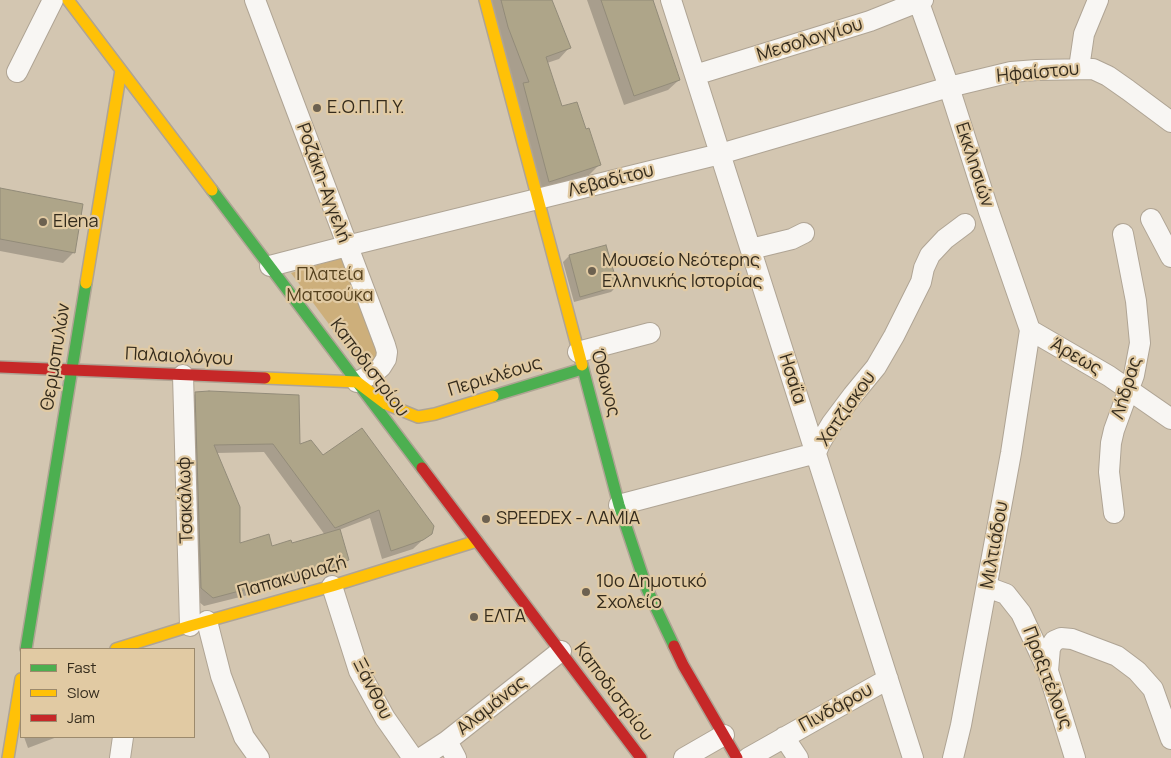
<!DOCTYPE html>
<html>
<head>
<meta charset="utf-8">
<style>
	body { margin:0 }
	#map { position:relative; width:1171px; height:758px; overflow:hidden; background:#d3c6b1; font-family:Manrope,sans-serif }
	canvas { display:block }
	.legend { position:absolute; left:20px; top:648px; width:175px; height:90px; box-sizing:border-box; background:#e1caa3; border:1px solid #9c8a6d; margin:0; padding:6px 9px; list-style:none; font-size:15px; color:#342b1c }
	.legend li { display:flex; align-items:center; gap:10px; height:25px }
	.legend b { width:25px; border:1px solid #9c8a6d }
</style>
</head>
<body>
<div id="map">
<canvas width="1171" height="758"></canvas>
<ul class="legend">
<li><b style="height:6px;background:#4caf50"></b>Fast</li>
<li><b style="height:6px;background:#ffc107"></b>Slow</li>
<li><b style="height:6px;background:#c62828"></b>Jam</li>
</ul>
</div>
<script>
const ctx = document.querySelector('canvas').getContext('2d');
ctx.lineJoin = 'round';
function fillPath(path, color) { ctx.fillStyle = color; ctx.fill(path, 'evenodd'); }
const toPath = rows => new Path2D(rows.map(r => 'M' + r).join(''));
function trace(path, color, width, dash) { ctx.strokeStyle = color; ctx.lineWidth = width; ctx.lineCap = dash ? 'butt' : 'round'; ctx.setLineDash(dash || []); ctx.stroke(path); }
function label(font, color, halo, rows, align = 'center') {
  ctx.font = font + ' Manrope,sans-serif'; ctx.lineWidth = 4.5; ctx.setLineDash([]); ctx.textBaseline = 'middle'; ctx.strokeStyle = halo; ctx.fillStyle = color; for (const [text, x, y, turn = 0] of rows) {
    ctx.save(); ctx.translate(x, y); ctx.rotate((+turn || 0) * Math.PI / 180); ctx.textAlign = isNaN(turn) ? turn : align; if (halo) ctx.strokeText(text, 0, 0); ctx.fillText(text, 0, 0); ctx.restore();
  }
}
fillPath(toPath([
	[344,257,381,346,374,366,360,366,291,273]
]), '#cdaf7b');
fillPath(toPath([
	[486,0,551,0,569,48,559,59,547,63,561,108,599,165,589,175,539,191],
	[587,0,654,0,652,2,679,80,668,90,624,105],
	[0,191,74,252,63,263,0,251],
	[569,256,617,286,611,292,574,302,563,262],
	[196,393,322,457,430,533,413,549,382,559,370,518,339,530,348,559,339,568,252,594,204,606,193,597,187,402],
	[264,452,325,535,291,545,271,547,239,544,216,453],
	[24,737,57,737,28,748]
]), '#0003');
const building = toPath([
	[501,0,552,0,571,48,546,57,562,106,577,102,586,129,589,128,601,165,549,182,523,83,529,82,508,27,501,0],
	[601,0,653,0,680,80,634,96,601,0],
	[0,188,83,204,75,253,0,239,0,188],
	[606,245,618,286,580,297,569,255,606,245],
	[209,391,299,395,300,444,311,440,323,455,362,428,434,526,432,534,423,540,391,551,379,510,335,528,273,444,214,445,240,507,240,543,269,534,272,546,291,540,292,543,340,529,349,560,262,585,213,598,201,588,195,392,209,391]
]);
fillPath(building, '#aea589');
trace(building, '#928b79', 1);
const street = toPath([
	[255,0,385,345,387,352,386,359,381,367,374,373,357,382],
	[671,0,913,758],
	[918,0,949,87,989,212,1030,330,1011,453,961,725,953,758],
	[1079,68,1084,34,1098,0],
	[17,72,53,0],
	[695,75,870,21,923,0],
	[1151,219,1171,257],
	[751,249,792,239,804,233],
	[270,266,347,246,720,154,949,87,1011,72,1037,70,1093,69,1108,76,1128,90,1171,122],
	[1030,330,1109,376,1171,419],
	[578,352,650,333],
	[183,375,190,626],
	[619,505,816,453,820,443,832,423,853,395,876,367,894,336,921,282,924,268,930,255,945,239,965,224],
	[1114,513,1109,472,1111,443,1114,430,1134,375,1140,343,1136,301,1123,234],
	[332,586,359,671,385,718,413,758],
	[987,587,1006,594,1021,613,1048,671,1075,758],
	[207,621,221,676,244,737,259,758],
	[1048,671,1050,648,1054,641,1061,638,1072,639,1117,656,1137,671,1153,689,1171,739],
	[784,737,798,758],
	[447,741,456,758],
	[120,758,123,737],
	[421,758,447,741,561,651],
	[684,758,724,735],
	[748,758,888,679]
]);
const fast = toPath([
	[212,190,422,468],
	[582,365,619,505,647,589,674,646],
	[493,396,582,369],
	[26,649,86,283]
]);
const slow = toPath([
	[68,0,212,190],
	[485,0,582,365],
	[86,283,121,70],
	[265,378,357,382,386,404,418,417,435,414,493,396],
	[116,649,190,626,332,586,477,541],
	[8,758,21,679]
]);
const jam = toPath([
	[0,367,265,378],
	[422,468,641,758],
	[674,646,683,665,737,758]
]);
trace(street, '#afa494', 22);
trace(fast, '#afa494', 14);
trace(slow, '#afa494', 14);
trace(jam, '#afa494', 14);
trace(street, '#f8f6f3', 20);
trace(fast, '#4caf50', 11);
trace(slow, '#ffc107', 11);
trace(jam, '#c62828', 11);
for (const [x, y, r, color] of [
	[317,108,5,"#6c6150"],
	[43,222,5,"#6c6150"],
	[592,271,5,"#6c6150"],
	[486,519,5,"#6c6150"],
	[586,592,5,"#6c6150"],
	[474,617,5,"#6c6150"]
]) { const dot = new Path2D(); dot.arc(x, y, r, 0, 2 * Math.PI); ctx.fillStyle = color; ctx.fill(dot); trace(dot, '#e1caa3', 2); }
label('18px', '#342b1c', '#e1caa3', [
	["Μεσολογγίου",810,40,-17],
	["Ηφαίστου",1038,73,-5],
	["Εκκλησιών",974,165,72],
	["Λεβαδίτου",611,181,-14],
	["Ροζάκη-Αγγελή",323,183,70],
	["Θερμοπυλών",56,357,-81],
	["Παλαιολόγου",179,357,3],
	["Άρεως",1076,357,30],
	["Καποδιστρίου",369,368,53],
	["Περικλέους",495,377,-17],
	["Ησαΐα",792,379,72],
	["Όθωνος",605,383,75],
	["Λήδρας",1127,388,-73],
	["Χατζίσκου",847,409,-55],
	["Τσακάλωφ",186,500,-92],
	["Μιλτιάδου",995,545,-80],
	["Παπακυριαζή",292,578,-16],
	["Πραξιτέλους",1047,678,69],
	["Ξάνθου",372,689,63],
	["Καποδιστρίου",613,692,53],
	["Αλαμάνας",492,706,-38],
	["Πινδάρου",836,708,-29]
]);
label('18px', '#342b1c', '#e1caa3', [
	["Ε.Ο.Π.Π.Υ.",327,108],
	["Elena",53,222],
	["Μουσείο Νεότερης",602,261],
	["Ελληνικής Ιστορίας",602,282],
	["SPEEDEX - ΛΑΜΙΑ",496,519],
	["10ο Δημοτικό",596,582],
	["Σχολείο",596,603],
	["ΕΛΤΑ",484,617]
], 'left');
label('18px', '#55411e', '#e1caa3', [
	["Πλατεία",330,275],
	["Ματσούκα",330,296]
]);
</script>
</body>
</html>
